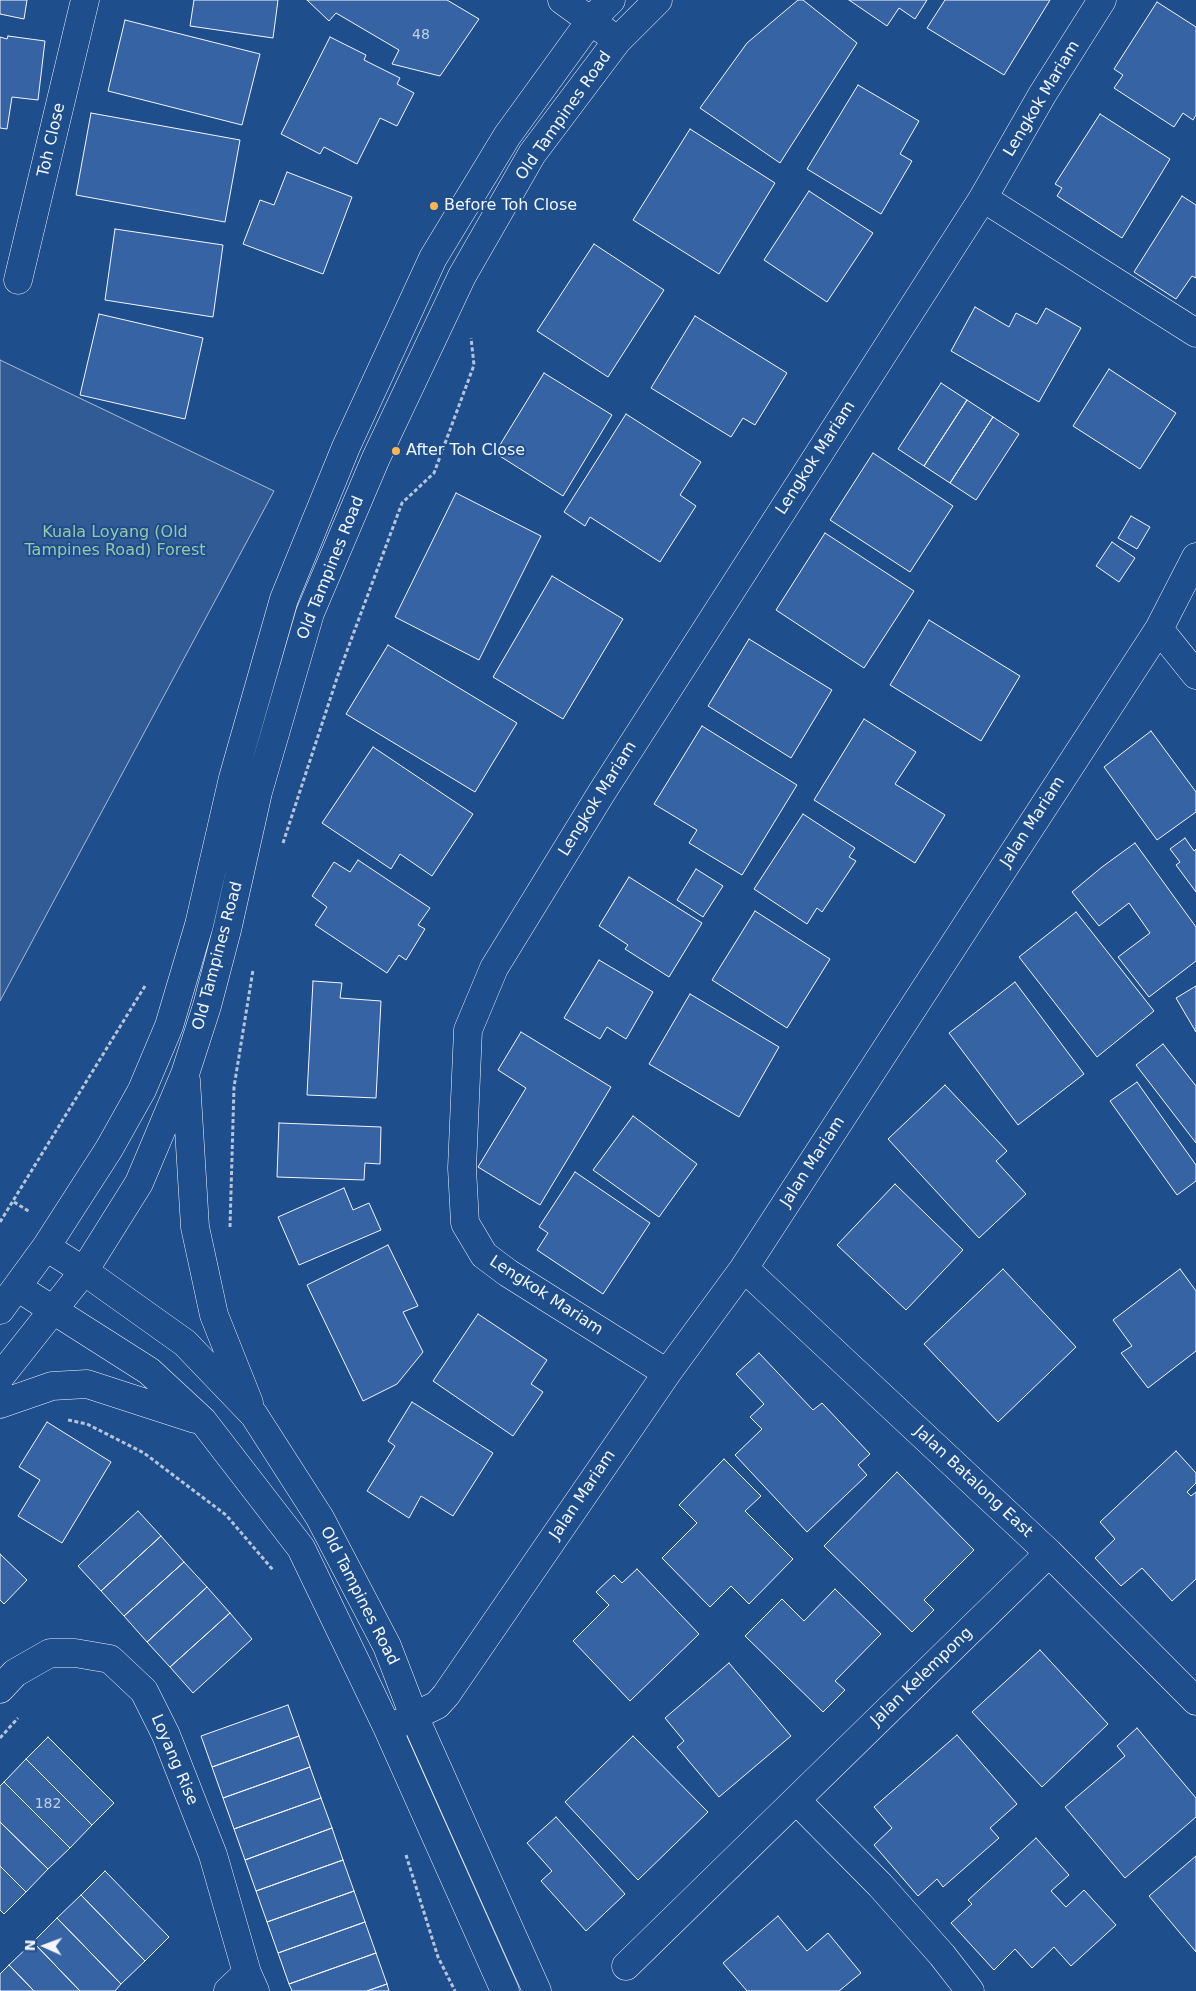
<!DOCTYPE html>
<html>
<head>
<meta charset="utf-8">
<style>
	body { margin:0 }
	#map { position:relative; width:1196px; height:1991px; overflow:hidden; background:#1f4e8c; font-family:"DejaVu Sans",sans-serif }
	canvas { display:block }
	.north { position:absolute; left:20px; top:1921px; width:50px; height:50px; -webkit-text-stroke:4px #1f4e8c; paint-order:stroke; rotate:272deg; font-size:14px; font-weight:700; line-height:20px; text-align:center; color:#f2f6ff }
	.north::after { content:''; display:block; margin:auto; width:18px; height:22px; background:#f2f6ff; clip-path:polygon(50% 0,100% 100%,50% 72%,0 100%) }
</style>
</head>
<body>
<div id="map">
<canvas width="1196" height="1991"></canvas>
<div class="north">N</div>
</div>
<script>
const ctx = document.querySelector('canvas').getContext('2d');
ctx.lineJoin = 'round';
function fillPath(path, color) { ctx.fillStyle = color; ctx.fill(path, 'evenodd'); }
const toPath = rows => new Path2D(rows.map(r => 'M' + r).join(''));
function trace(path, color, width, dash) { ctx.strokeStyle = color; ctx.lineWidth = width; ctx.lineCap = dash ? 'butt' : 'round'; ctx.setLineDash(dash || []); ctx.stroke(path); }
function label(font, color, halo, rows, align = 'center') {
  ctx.font = font + ' "DejaVu Sans",sans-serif'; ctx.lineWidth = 4; ctx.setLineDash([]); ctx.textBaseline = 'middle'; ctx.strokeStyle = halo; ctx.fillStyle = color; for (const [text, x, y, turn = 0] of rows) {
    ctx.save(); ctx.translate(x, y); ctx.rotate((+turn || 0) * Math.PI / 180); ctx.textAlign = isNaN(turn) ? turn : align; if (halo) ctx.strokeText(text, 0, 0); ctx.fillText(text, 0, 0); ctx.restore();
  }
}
const built = toPath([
	[0,360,274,491,0,1001,0,360]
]);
fillPath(built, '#305b95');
trace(built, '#a8bbd7', 1);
const building = toPath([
	[0,0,27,0,24,19,0,14,0,0],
	[194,0,278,0,273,38,190,26,194,0],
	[307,0,447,0,479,19,440,76,392,64,399,50,336,13,329,21,307,0],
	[798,0,803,0,857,43,780,163,700,108,747,43,798,0],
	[849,0,927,0,915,19,899,8,887,26,849,0],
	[945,0,1050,0,1004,75,927,28,945,0],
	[1157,2,1196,27,1196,115,1193,120,1183,113,1174,127,1114,88,1123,75,1114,69,1157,2],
	[125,20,260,54,242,125,108,91,125,20],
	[8,36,45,41,38,100,12,97,7,129,0,128,0,37,7,39,8,36],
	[330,37,366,55,364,60,400,78,397,84,414,93,397,126,380,118,357,164,324,147,320,154,281,134,330,37],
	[858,85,919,121,900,154,912,161,881,214,807,169,858,85],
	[91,113,240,140,225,222,76,195,91,113],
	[1100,114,1170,159,1122,238,1057,196,1062,188,1055,184,1100,114],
	[690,129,775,183,719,274,633,220,690,129],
	[287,172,352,197,323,274,243,244,260,200,274,205,287,172],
	[809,191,873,233,827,302,764,260,809,191],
	[1182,196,1196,205,1196,278,1192,276,1176,299,1134,272,1182,196],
	[115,229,223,245,213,317,105,300,115,229],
	[594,244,664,290,608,377,537,331,594,244],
	[975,307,1009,327,1016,313,1037,324,1046,308,1081,328,1039,402,951,351,975,307],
	[99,314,203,338,185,419,80,395,99,314],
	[695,316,787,373,755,425,743,418,731,437,651,388,695,316],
	[1109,369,1176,413,1140,469,1073,426,1109,369],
	[544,373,612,415,563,496,495,453,544,373],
	[941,383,967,400,924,466,898,449,941,383],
	[967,400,993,417,950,483,924,466,967,400],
	[626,414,701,462,680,495,696,506,660,562,590,517,585,526,564,512,626,414],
	[993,417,1019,434,976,500,950,483,993,417],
	[873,453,953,506,910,572,830,520,873,453],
	[456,493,541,536,479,660,395,617,456,493],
	[1131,516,1150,527,1137,549,1118,538,1131,516],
	[825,533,914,591,864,668,776,610,825,533],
	[1112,542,1135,558,1119,582,1096,566,1112,542],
	[552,576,623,619,563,719,493,677,552,576],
	[929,620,1020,676,981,741,890,685,929,620],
	[749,639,832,690,791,758,708,706,749,639],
	[388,645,517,723,475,792,346,714,388,645],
	[864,719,916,752,895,784,945,815,915,863,814,800,864,719],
	[702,726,797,785,742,875,689,843,697,830,654,804,702,726],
	[1151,731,1196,792,1196,812,1157,840,1104,767,1151,731],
	[373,747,473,814,432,876,400,854,391,869,322,823,373,747],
	[803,814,855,848,849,857,856,861,822,912,817,908,807,924,754,889,803,814],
	[1185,838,1194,851,1196,849,1196,892,1176,865,1180,862,1170,849,1185,838],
	[1135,843,1196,927,1196,961,1149,997,1118,957,1150,933,1129,903,1099,926,1072,892,1102,867,1135,843],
	[358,860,430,908,418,925,425,929,406,960,399,955,387,973,315,925,327,907,312,896,334,862,350,872,358,860],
	[696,869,723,886,703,917,677,900,696,869],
	[629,877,702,923,669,977,625,949,628,945,599,926,629,877],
	[755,911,830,959,787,1028,712,980,755,911],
	[1076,912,1154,1011,1097,1057,1019,957,1076,912],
	[599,960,653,992,626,1039,607,1027,600,1039,564,1018,599,960],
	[313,981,342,983,340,998,381,1001,376,1098,307,1095,313,981],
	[1015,982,1084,1074,1018,1125,949,1033,1015,982],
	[1196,986,1196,1032,1176,998,1196,986],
	[690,994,779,1047,739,1117,649,1064,690,994],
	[521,1032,611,1087,540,1205,478,1167,526,1088,498,1070,521,1032],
	[1163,1044,1196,1086,1196,1143,1136,1065,1163,1044],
	[1137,1082,1196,1165,1196,1181,1177,1195,1110,1101,1137,1082],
	[945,1085,1007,1151,996,1161,1026,1194,979,1238,888,1139,945,1085],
	[633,1116,697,1164,659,1217,593,1170,633,1116],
	[279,1123,381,1127,380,1164,365,1163,364,1180,277,1177,279,1123],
	[575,1172,650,1223,603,1294,537,1250,548,1233,539,1227,575,1172],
	[895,1184,963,1250,906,1310,837,1245,895,1184],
	[344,1188,353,1210,369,1203,381,1230,299,1265,278,1217,344,1188],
	[388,1245,418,1306,403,1312,423,1352,397,1384,363,1401,307,1285,388,1245],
	[1003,1269,1076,1347,998,1422,924,1344,1003,1269],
	[1180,1269,1196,1291,1196,1351,1148,1388,1121,1353,1132,1346,1113,1320,1180,1269],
	[478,1314,547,1360,531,1384,543,1392,513,1436,433,1381,478,1314],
	[759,1353,813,1410,822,1403,870,1454,858,1465,867,1475,807,1532,735,1455,762,1429,750,1417,764,1404,736,1374,759,1353],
	[412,1402,493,1453,453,1516,421,1496,409,1518,367,1491,395,1446,388,1441,412,1402],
	[47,1422,111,1462,62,1543,18,1516,40,1480,19,1467,47,1422],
	[1176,1451,1196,1473,1196,1483,1187,1492,1191,1496,1196,1492,1196,1579,1172,1601,1142,1568,1121,1586,1095,1558,1115,1539,1100,1522,1176,1451],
	[724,1459,761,1496,745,1511,793,1559,749,1604,731,1586,710,1607,662,1558,697,1523,679,1505,724,1459],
	[897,1472,974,1550,924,1600,934,1610,912,1632,824,1546,897,1472],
	[138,1511,161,1536,101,1591,78,1566,138,1511],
	[161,1536,184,1562,124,1616,101,1591,161,1536],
	[0,1554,27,1580,4,1604,0,1600,0,1554],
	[184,1562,207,1587,147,1642,124,1616,184,1562],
	[637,1569,699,1634,630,1701,573,1641,609,1605,596,1592,614,1575,622,1583,637,1569],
	[207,1587,230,1613,170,1667,147,1642,207,1587],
	[835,1589,881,1634,835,1681,845,1690,823,1712,745,1636,782,1599,804,1621,835,1589],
	[230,1613,252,1639,193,1693,170,1667,230,1613],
	[1040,1650,1108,1724,1042,1787,972,1712,1040,1650],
	[729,1663,791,1736,719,1797,677,1747,684,1741,665,1718,729,1663],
	[288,1705,299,1736,212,1767,201,1736,288,1705],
	[1137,1728,1196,1798,1196,1817,1125,1878,1065,1807,1125,1756,1117,1746,1137,1728],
	[957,1735,1017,1804,990,1828,999,1838,943,1887,937,1879,918,1896,874,1845,892,1828,874,1807,957,1735],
	[299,1736,310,1767,223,1798,212,1767,299,1736],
	[633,1736,708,1812,638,1880,565,1802,633,1736],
	[48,1737,114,1803,92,1825,26,1759,48,1737],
	[26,1759,92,1825,70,1848,4,1782,26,1759],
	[310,1767,321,1798,234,1829,223,1798,310,1767],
	[4,1782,70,1848,48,1869,0,1822,0,1786,4,1782],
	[321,1798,332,1828,245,1860,234,1829,321,1798],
	[556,1817,625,1894,586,1931,541,1881,552,1871,527,1843,556,1817],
	[0,1822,48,1869,26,1892,0,1866,0,1822],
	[332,1828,343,1860,256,1891,245,1860,332,1828],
	[1036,1838,1069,1875,1051,1891,1066,1907,1084,1890,1116,1925,1071,1966,1054,1947,1032,1968,1015,1949,994,1970,951,1923,972,1904,968,1900,1036,1838],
	[1196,1856,1196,1952,1149,1896,1196,1856],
	[343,1860,354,1891,267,1922,256,1891,343,1860],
	[0,1866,26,1892,4,1914,0,1910,0,1866],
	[105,1871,169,1937,145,1961,81,1895,105,1871],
	[354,1891,365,1922,278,1953,267,1922,354,1891],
	[81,1895,145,1961,121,1984,57,1918,81,1895],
	[778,1916,807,1951,828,1933,861,1973,839,1991,747,1991,723,1963,778,1916],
	[57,1918,121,1984,115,1991,80,1991,33,1942,57,1918],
	[365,1922,376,1953,289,1984,278,1953,365,1922],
	[33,1942,80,1991,34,1991,9,1965,33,1942],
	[376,1953,387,1984,367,1991,292,1991,289,1984,376,1953],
	[9,1965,34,1991,0,1991,0,1974,9,1965],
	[387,1984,389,1991,367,1991,387,1984]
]);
fillPath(building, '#3563a3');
trace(building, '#f2f6ff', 1);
const minor = toPath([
	[562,0,606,32],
	[983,198,1196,333],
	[18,280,85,0],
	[1159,629,1196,675],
	[186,1080,195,1227,214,1315,249,1403],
	[46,1247,84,1271,185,1343,254,1415,320,1518,387,1646,414,1716,537,1991],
	[744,1268,1049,1553,1196,1701],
	[17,1287,149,1371,203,1421,301,1548,388,1729,505,1991],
	[0,1310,46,1247,109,1149,142,1090,169,1026,199,925,233,778,284,599,346,447,433,258,507,136,591,20,611,0],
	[667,1373,508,1273,484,1255,465,1223,462,1168,468,1030,494,968,602,792,983,198,1042,95,1102,0],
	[0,1377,84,1271,139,1183,185,1074,207,1006,227,930,258,792,310,613,376,458,462,276,532,154,617,41,658,0],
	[0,1404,52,1386,87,1384,195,1419],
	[0,1689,15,1673,50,1653,75,1653,110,1659,144,1691,166,1735,213,1855,247,1973,255,1991],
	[388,1729,437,1705,446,1695,667,1373,744,1268,1159,629,1196,557],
	[796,1800,880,1885,942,1955,970,1991],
	[626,1966,1049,1553],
	[228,1991,247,1973]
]);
trace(minor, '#f2f6ff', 29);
trace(toPath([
	[283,843,338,675,402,503,434,473,474,365,471,338],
	[14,1202,30,1212],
	[0,1222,145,986],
	[230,1227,234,1087,253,970],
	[68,1420,87,1424,144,1453,226,1515,273,1570],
	[0,1738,18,1718],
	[406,1855,438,1957,455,1991]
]), '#b3c4dc', 3, [4, 2.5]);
trace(minor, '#1f4e8c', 28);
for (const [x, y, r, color] of [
	[434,206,5,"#ffb74d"],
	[396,451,5,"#ffb74d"]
]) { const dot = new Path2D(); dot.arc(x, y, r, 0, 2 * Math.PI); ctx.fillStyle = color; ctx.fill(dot); trace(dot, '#1f4e8c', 2); }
label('14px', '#c3d1e8', null, [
	["48",421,35],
	["182",48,1804]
]);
label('16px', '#f2f6ff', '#1f4e8c', [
	["Lengkok Mariam",1042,99,-59],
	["Old Tampines Road",564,116,-55],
	["Toh Close",52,140,-77],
	["Lengkok Mariam",816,458,-57],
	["Old Tampines Road",331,568,-68],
	["Lengkok Mariam",598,799,-58],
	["Jalan Mariam",1033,822,-57],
	["Old Tampines Road",218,956,-75],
	["Jalan Mariam",813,1162,-57],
	["Lengkok Mariam",546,1296,33],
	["Jalan Batalong East",973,1482,43],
	["Jalan Mariam",583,1495,-56],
	["Old Tampines Road",359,1596,63],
	["Jalan Kelempong",922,1677,-44],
	["Loyang Rise",174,1760,67]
]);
label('16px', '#f2f6ff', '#1f4e8c', [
	["Before Toh Close",444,206],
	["After Toh Close",406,451]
], 'left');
label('16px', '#97c8a6', '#1f4e8c', [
	["Kuala Loyang (Old",115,533],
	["Tampines Road) Forest",115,551]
]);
</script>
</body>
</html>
